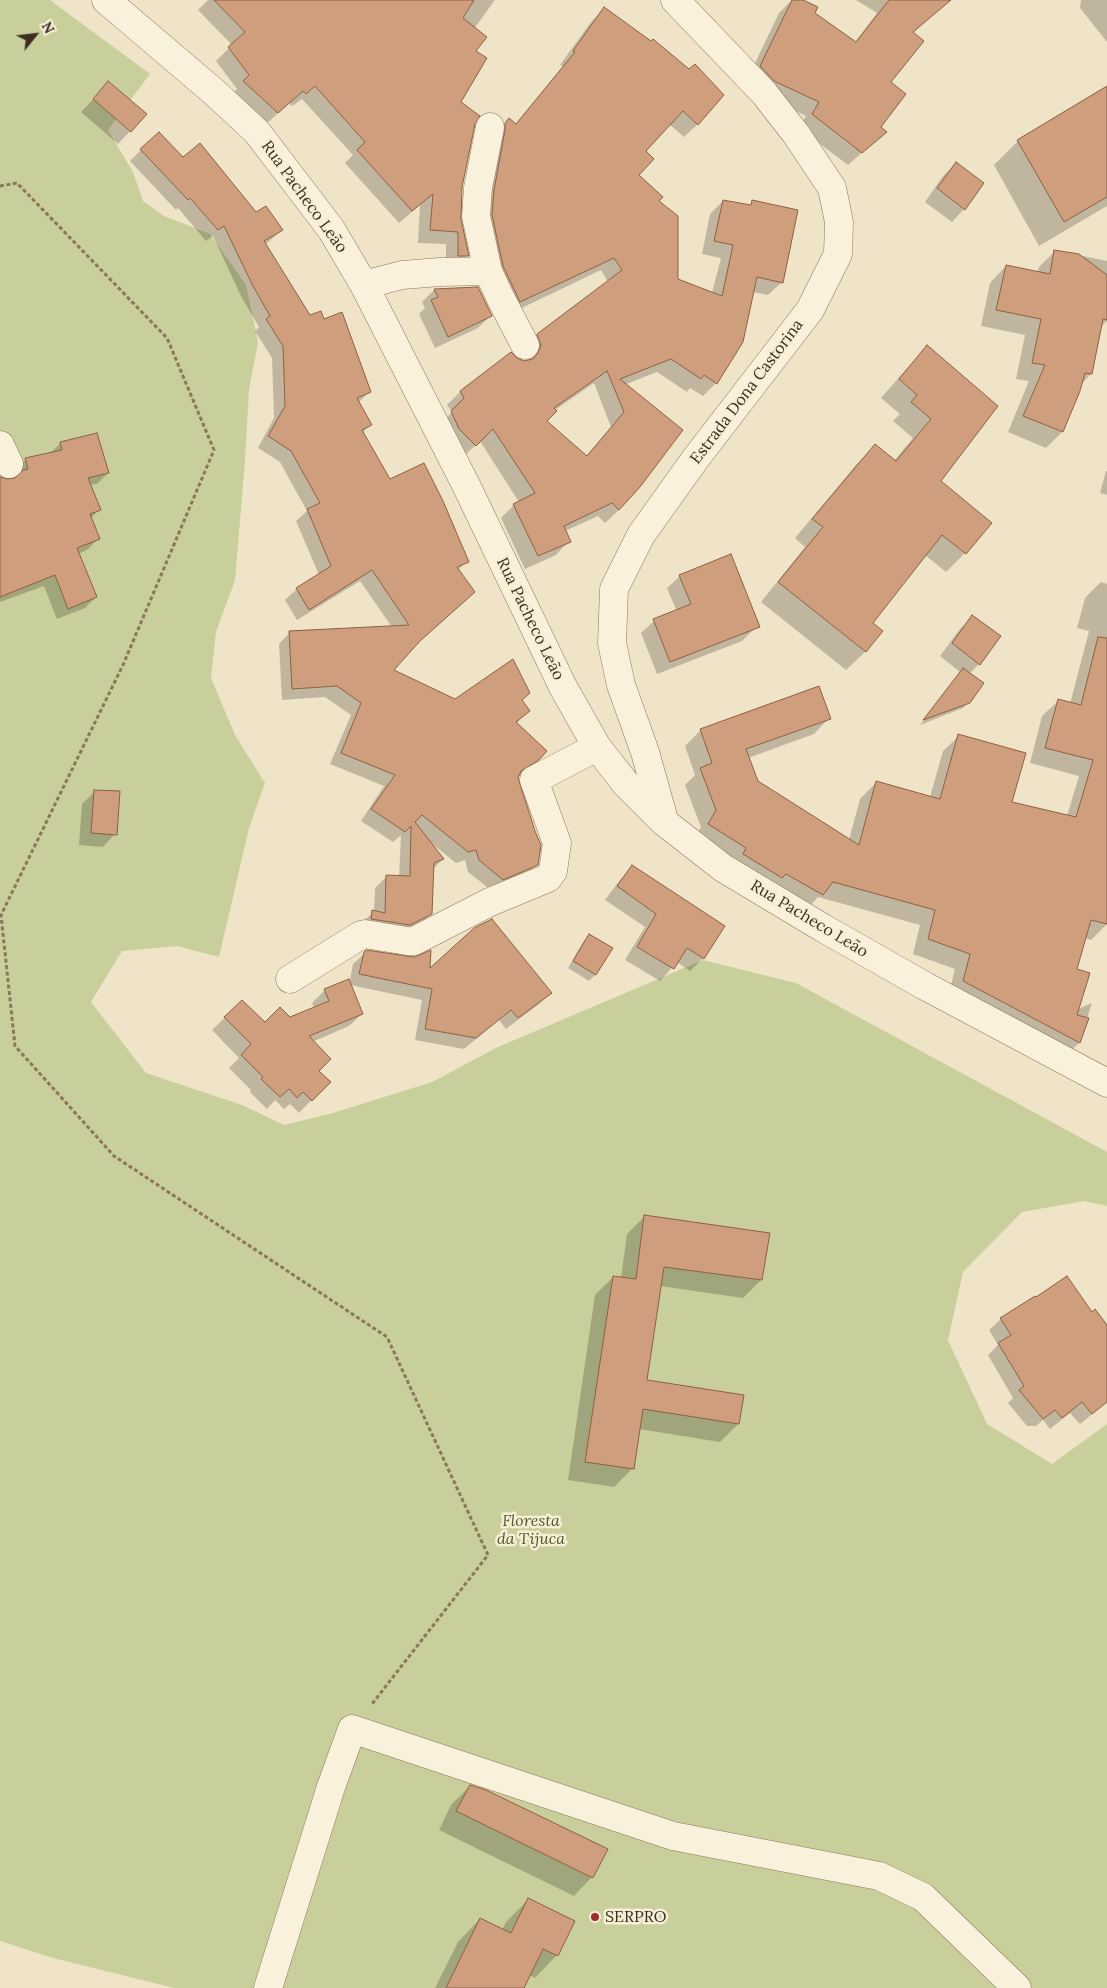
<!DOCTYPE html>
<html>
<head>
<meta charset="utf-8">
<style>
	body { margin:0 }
	#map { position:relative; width:1107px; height:1988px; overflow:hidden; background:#f0e4c8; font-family:Lora,serif }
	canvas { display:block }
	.north { position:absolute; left:10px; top:10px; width:50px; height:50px; -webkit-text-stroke:4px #f7eed8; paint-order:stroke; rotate:61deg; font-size:14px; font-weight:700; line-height:20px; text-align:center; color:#3d2e20 }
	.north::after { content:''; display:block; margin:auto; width:18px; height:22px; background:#3d2e20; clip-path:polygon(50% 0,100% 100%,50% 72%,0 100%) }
</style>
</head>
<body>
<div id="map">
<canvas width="1107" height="1988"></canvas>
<div class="north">N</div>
</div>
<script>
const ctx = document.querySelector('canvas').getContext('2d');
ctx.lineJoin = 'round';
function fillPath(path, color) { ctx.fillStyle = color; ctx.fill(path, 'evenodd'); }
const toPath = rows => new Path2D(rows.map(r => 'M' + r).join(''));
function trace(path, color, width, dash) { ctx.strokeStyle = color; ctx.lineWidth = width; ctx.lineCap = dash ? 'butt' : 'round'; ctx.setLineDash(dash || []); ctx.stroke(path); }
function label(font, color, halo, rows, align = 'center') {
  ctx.font = font + ' Lora,serif'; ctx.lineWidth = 5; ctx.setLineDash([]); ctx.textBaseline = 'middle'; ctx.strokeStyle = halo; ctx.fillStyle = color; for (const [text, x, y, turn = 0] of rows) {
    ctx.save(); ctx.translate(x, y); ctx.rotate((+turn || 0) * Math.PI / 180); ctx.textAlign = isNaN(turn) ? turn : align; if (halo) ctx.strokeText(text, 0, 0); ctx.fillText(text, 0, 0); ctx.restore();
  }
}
fillPath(toPath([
	[0,0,50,0,150,74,108,130,133,172,143,201,164,216,210,234,246,285,258,342,249,390,245,461,235,580,216,632,211,678,235,735,265,783,249,828,219,957,177,946,122,951,91,1002,146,1073,242,1105,284,1125,333,1113,432,1082,498,1047,703,960,796,983,1107,1152,1107,1206,1084,1201,1022,1212,963,1272,948,1340,987,1424,1052,1464,1107,1424,1107,1988,174,1988,53,1958,0,1941]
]), '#c9cf9b');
fillPath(toPath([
	[208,0,495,0,473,30,475,51,460,102,473,124,461,187,459,219,467,255,454,268,446,268,446,244,418,243,420,205,399,223,345,163,353,155,302,99,292,106,289,103,265,125,231,95,237,89,216,61,232,45,198,10],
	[792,0,855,42,877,13,856,0,943,0,946,3,913,33,889,82,879,128,885,132,848,165,799,128,806,116,761,94,747,80,779,13],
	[1081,0,1107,0,1107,42,1080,8],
	[604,9,698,124,684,137,669,124,644,151,637,175,658,201,677,279,712,293,721,258,702,254,710,214,723,201,748,206,753,202,782,282,768,295,753,292,716,383,703,396,690,388,687,392,657,372,624,385,681,430,619,510,605,523,598,516,565,531,569,541,556,555,525,569,501,518,514,505,519,502,480,441,462,458,439,425,452,412,447,405,460,392,511,354,516,359,527,361,524,348,537,334,608,282,601,270,507,315,479,229,496,133,509,120,515,125,563,66,560,65,591,22],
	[594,383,611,427,586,456,545,421,555,410],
	[105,87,130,131,118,144,81,112],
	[1107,88,1107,206,1039,246,994,165,1018,141],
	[141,150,182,159,256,214,282,230,265,245,310,316,324,321,369,392,358,403,370,425,362,433,389,481,467,561,458,570,413,647,392,670,455,700,521,701,528,711,516,724,538,759,517,778,537,864,525,876,491,890,468,872,465,860,456,863,430,842,443,859,432,870,431,914,419,925,398,936,362,922,374,912,375,888,387,876,399,877,401,835,393,842,361,821,384,786,330,764,351,715,325,697,282,700,279,644,290,632,392,627,360,581,297,620,285,600,297,589,319,575,296,521,307,511,280,462,258,448,274,418,272,358,255,331,259,327,242,298,213,236,206,241,178,208,176,210,130,161],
	[956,164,964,209,952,222,925,202,943,176],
	[1055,251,1082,258,1083,256,1107,261,1107,321,1100,328,1091,374,1081,384,1062,432,1046,448,1008,432,1029,381,1016,379,1025,335,981,326,990,283,1006,266,1037,273,1039,267],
	[477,288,491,315,478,328,435,348,419,314,425,308,422,302,434,290],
	[927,347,939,482,965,553,946,572,925,555,871,623,881,631,865,652,846,670,761,602,805,547,795,538,856,465,875,446,894,461,913,438,893,421,900,414,881,398,909,366],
	[61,443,108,473,97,484,90,485,99,510,90,519,98,539,87,550,78,554,96,597,85,608,57,619,44,586,0,602,0,477,7,481,17,478,15,471,26,459,49,454],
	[1106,471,1107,471,1107,495,1100,493],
	[680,576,755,628,742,641,657,674,641,633,654,621,677,612,667,588],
	[1101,582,1107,584,1107,924,1091,940,1085,938,1076,970,1078,1009,1092,1003,1079,1043,1063,1058,948,997,955,969,913,954,920,925,818,897,806,910,693,840,701,827,685,785,695,775,685,746,701,730,829,718,814,734,748,758,757,782,849,840,860,799,876,783,930,797,943,751,959,736,1010,803,1067,816,1079,776,1030,763,1042,716,1058,701,1070,704,1089,631,1077,628,1085,598],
	[972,617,999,636,979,664,969,674,969,702,963,708,920,725,960,672,940,656,960,629],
	[95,791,115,834,103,847,79,845,82,804],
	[632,867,703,958,690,971,677,962,660,981,625,960,645,927,605,900,620,880],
	[589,936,595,975,589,981,568,968,583,942],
	[365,953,429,971,550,993,539,1004,506,1029,499,1020,464,1049,415,1040,422,1000,350,985,362,1014,349,1026,312,1042,317,1071,329,1082,299,1113,290,1104,284,1109,275,1100,267,1109,250,1092,251,1090,229,1068,239,1058,212,1030,242,1001,265,1024,290,1018,314,1008,312,1003,325,990,350,980,353,964],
	[645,1216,761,1280,743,1298,660,1286,646,1381,743,1396,738,1424,720,1442,639,1429,632,1469,614,1487,568,1480,595,1295,613,1277,621,1278,627,1234],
	[1092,1314,1107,1327,1107,1402,1080,1424,1070,1413,1050,1429,1043,1420,1036,1426,1027,1426,1008,1403,1013,1398,988,1355,998,1345,989,1330,1001,1319],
	[470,1786,592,1877,574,1896,439,1830,451,1805],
	[528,1900,557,1955,535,1978,529,1975,523,1988,435,1988,458,1942,480,1919,502,1930,506,1922]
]), '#0003');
const building = toPath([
	[214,0,474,0,463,18,487,37,476,51,487,58,461,102,480,116,475,124,462,187,461,219,469,256,458,256,458,232,430,230,433,194,412,211,357,150,365,142,315,86,306,94,303,91,278,113,243,81,249,75,228,47,245,32,214,0],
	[792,0,803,0,818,7,815,13,856,42,889,0,951,0,913,32,924,41,891,82,906,94,881,127,887,132,862,153,812,114,819,102,774,81,760,66,792,0],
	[604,7,651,41,653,39,689,69,695,64,724,95,698,125,683,111,646,151,654,159,639,175,663,197,659,201,678,216,678,279,722,296,733,245,714,241,723,200,751,205,752,200,798,210,783,283,757,277,743,342,717,384,704,375,701,379,671,359,620,379,683,430,640,487,619,510,612,503,564,526,571,542,538,556,513,504,535,493,493,429,476,446,459,429,451,411,464,398,460,391,511,352,517,358,524,361,533,359,538,353,541,346,537,334,622,270,614,258,520,302,503,266,492,215,494,190,505,130,505,123,509,118,516,124,575,52,573,51,604,7],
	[607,371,624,412,587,456,547,421,557,411,554,408,607,371],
	[108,81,147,114,131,132,93,99,108,81],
	[1107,86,1107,197,1064,222,1017,140,1107,86],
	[159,132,183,157,200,143,256,212,266,206,283,230,264,241,310,315,321,311,324,319,342,312,371,392,357,398,372,425,362,430,390,479,424,463,443,501,469,562,457,567,475,592,420,641,394,670,455,699,513,659,530,693,522,700,530,711,516,722,547,751,539,760,521,771,518,778,535,831,541,845,538,865,503,880,479,860,476,850,468,852,422,815,415,822,444,859,434,863,432,914,410,925,371,919,372,910,385,913,386,875,410,876,411,826,405,832,371,809,395,775,341,753,361,703,337,686,292,689,289,631,409,625,372,570,309,610,296,588,331,566,307,509,320,503,291,451,268,436,285,406,283,346,266,319,270,316,253,286,224,226,218,230,190,198,188,200,140,149,159,132],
	[956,162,984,183,965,210,937,188,956,162],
	[1054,250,1079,254,1107,275,1107,320,1103,319,1092,374,1085,373,1080,391,1063,432,1023,416,1045,365,1032,363,1041,319,996,310,1006,265,1050,274,1054,250],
	[478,287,492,316,448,337,431,300,438,297,434,289,478,287],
	[927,345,998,406,941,481,992,523,966,554,942,535,873,623,883,631,866,652,778,582,823,527,812,519,875,444,896,461,931,419,911,402,917,395,899,379,927,345],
	[97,433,109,473,88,478,101,510,90,514,100,539,77,548,97,597,68,609,55,575,0,597,0,477,7,479,15,478,23,470,28,469,25,458,62,450,60,442,97,433],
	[731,554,760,627,670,662,653,619,691,604,679,575,731,554],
	[972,615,1001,636,980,665,952,643,972,615],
	[1098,637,1107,638,1107,924,1091,920,1077,969,1090,973,1077,1015,1089,1018,1080,1043,963,981,970,954,928,939,935,910,833,882,823,895,786,874,782,878,743,854,746,848,708,824,716,810,700,768,712,763,700,729,819,686,831,719,746,749,758,781,859,845,876,781,940,799,958,734,1026,753,1012,802,1076,817,1093,760,1045,748,1058,699,1081,705,1098,637],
	[963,668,984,683,970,703,923,720,963,668],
	[94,790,120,791,117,835,91,833,94,790],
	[632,865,725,926,704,959,687,948,674,969,637,947,656,914,617,886,632,865],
	[492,919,552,993,518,1018,511,1010,476,1038,425,1029,432,989,359,974,364,952,366,950,414,957,431,950,430,968,474,928,492,919],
	[589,934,613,948,596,975,573,961,589,934],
	[349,979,363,1014,309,1036,331,1059,319,1071,331,1082,312,1101,303,1092,297,1098,289,1089,280,1097,261,1079,263,1077,241,1055,251,1044,224,1017,242,1000,265,1022,280,1007,290,1017,329,1001,324,989,349,979],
	[644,1215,770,1233,762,1280,664,1267,647,1380,744,1395,739,1424,643,1409,634,1469,585,1462,613,1276,636,1279,644,1215],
	[1067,1276,1092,1312,1095,1309,1107,1325,1107,1402,1092,1414,1082,1402,1062,1418,1055,1410,1043,1419,1019,1390,1024,1386,998,1343,1011,1335,1000,1318,1035,1296,1036,1297,1067,1276],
	[470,1785,486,1790,608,1849,593,1878,456,1811,470,1785],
	[528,1898,575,1921,558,1956,543,1949,524,1988,446,1988,480,1918,511,1933,528,1898]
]);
fillPath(building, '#cf9f7d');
trace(building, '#8d5f41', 1);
const minor = toPath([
	[106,0,214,92,257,132,331,229,364,285,466,485,563,687,597,747,626,784,664,822,723,868,823,928,925,986,1107,1083],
	[488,271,476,216,478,188,490,127],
	[364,285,402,275,440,272,488,271,500,297,525,345],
	[0,445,9,464],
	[664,820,645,752,621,685,612,643,614,589,641,535,696,458,810,310,838,254,839,222,832,188,796,134,764,93,675,0],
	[290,979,361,935,365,934,407,941,414,941,490,902,548,878,553,871,557,843,534,780,597,747],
	[268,1988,331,1787,352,1729,673,1836,879,1876,923,1897,1017,1988]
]);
trace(minor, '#8d765c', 29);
trace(toPath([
	[0,186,17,183,167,338,214,450,123,665,1,915,15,1046,114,1156,387,1337,488,1555,372,1704]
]), '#8d765c', 3, [4, 2.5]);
trace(minor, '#faf1dc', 28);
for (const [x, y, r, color] of [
	[595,1917,5,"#9e2a2b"]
]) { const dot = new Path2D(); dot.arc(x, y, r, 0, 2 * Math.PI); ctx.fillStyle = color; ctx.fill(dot); trace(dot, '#f7eed8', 2); }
label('16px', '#3d2e20', '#f7eed8', [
	["Rua Pacheco Leão",304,197,54],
	["Estrada Dona Castorina",747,392,-53],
	["Rua Pacheco Leão",530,619,64],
	["Rua Pacheco Leão",809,919,31]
]);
label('italic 16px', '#4d5a26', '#f7eed8', [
	["Floresta",531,1521],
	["da Tijuca",531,1539]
]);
label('16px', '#3d2e20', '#f7eed8', [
	["SERPRO",605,1917]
], 'left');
</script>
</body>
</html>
